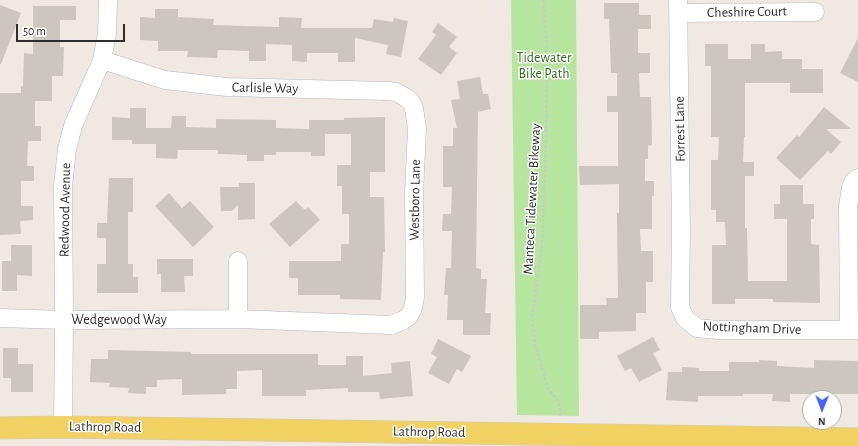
<!DOCTYPE html>
<html>
<head>
<meta charset="utf-8">
<style>
	body { margin:0 }
	#map { position:relative; width:858px; height:446px; overflow:hidden; background:#efe9e1; font-family:"Alegreya Sans",sans-serif }
	canvas { display:block }
	.north { position:absolute; left:802px; top:390px; width:40px; height:40px; box-sizing:border-box; background:#fff; border:1px solid #ababab; border-radius:50%; rotate:181deg; font-size:11px; font-weight:700; line-height:16px; text-align:center; color:#2e2e2e }
	.north::after { content:''; display:block; margin:auto; width:14px; height:18px; background:#4264fb; clip-path:polygon(50% 0,100% 100%,50% 72%,0 100%) }
	.scale { position:absolute; left:16px; top:24px; width:109px; height:18px; box-sizing:border-box; border:2px solid #2e2e2e; border-top:0; padding-left:5px; font-size:12px; line-height:14px; white-space:nowrap; color:#2e2e2e; -webkit-text-stroke:3px #fff; paint-order:stroke }
</style>
</head>
<body>
<div id="map">
<canvas width="858" height="446"></canvas>
<div class="north">N</div>
<div class="scale">50 m</div>
</div>
<script>
const ctx = document.querySelector('canvas').getContext('2d');
ctx.lineJoin = 'round';
function fillPath(path, color) { ctx.fillStyle = color; ctx.fill(path, 'evenodd'); }
const toPath = rows => new Path2D(rows.map(r => 'M' + r).join(''));
function trace(path, color, width, dash) { ctx.strokeStyle = color; ctx.lineWidth = width; ctx.lineCap = dash ? 'butt' : 'round'; ctx.setLineDash(dash || []); ctx.stroke(path); }
function label(font, color, halo, rows, align = 'center') {
  ctx.font = font + ' "Alegreya Sans",sans-serif'; ctx.lineWidth = 3; ctx.setLineDash([]); ctx.textBaseline = 'middle'; ctx.strokeStyle = halo; ctx.fillStyle = color; for (const [text, x, y, turn = 0] of rows) {
    ctx.save(); ctx.translate(x, y); ctx.rotate((+turn || 0) * Math.PI / 180); ctx.textAlign = isNaN(turn) ? turn : align; if (halo) ctx.strokeText(text, 0, 0); ctx.fillText(text, 0, 0); ctx.restore();
  }
}
fillPath(toPath([
	[511,0,576,0,579,416,517,415]
]), '#b6e59e');
fillPath(toPath([
	[604,3,639,3,639,15,651,15,651,29,638,29,638,53,650,53,650,73,639,73,640,97,651,97,652,145,648,146,648,159,645,159,645,181,654,181,654,196,652,196,652,229,640,229,641,251,653,251,653,282,646,282,646,313,636,313,636,331,599,332,599,339,580,339,580,305,607,305,606,298,618,298,617,213,619,213,619,184,580,185,579,166,618,166,618,112,607,112,607,96,617,96,617,73,611,73,609,19,604,19],
	[0,5,21,13,1,64,0,64],
	[33,6,76,6,76,20,60,20,60,47,64,47,63,76,52,76,52,101,35,101,35,126,41,126,41,141,28,141,27,166,34,166,34,181,21,181,21,206,33,206,33,220,20,221,21,234,0,235,0,93,21,93,21,86,23,86,24,53,33,54],
	[155,9,178,9,178,17,214,19,213,25,279,27,279,17,302,18,301,28,372,28,374,19,393,22,394,18,408,21,401,57,386,54,388,45,355,38,355,62,338,62,338,53,307,53,307,62,292,61,292,45,266,44,266,61,249,61,249,51,218,50,217,58,187,57,188,51,158,51,158,41,140,40,140,17,155,18],
	[438,23,457,37,449,47,457,53,441,75,418,59,436,35,432,32],
	[858,38,858,82,840,73],
	[705,44,728,44,728,59,751,59,751,44,765,44,765,52,782,51,782,59,802,59,802,69,823,69,823,93,790,93,790,83,745,83,745,137,744,137,743,162,754,162,754,176,745,176,745,228,747,228,748,281,787,281,787,219,774,219,774,204,780,204,780,185,803,185,803,204,814,204,814,219,811,219,811,244,819,245,820,303,773,302,773,299,735,299,735,304,712,304,712,245,726,245,725,222,716,222,716,210,711,210,711,160,718,160,719,137,711,137,711,66,705,66],
	[480,77,483,94,488,94,491,109,478,112,476,268,481,269,481,279,487,279,485,313,491,313,490,335,463,335,463,320,447,320,448,295,444,295,446,268,451,268,452,231,442,231,443,214,451,214,452,187,443,187,443,146,453,146,453,128,457,128,451,100,460,99,457,81],
	[824,107,851,129,826,129,841,142,831,154,828,151,800,180,776,158,797,135,799,137],
	[130,108,146,108,146,128,171,128,172,116,186,116,186,127,216,128,216,119,276,120,276,128,309,129,309,120,344,120,344,118,385,117,385,172,370,172,370,197,384,197,385,252,383,252,381,300,340,299,340,295,298,295,298,278,289,278,289,261,341,261,341,244,342,245,342,244,349,244,349,214,342,214,342,186,337,186,337,165,351,165,351,134,325,134,325,156,311,156,311,152,276,152,276,155,264,155,264,161,247,161,247,155,218,154,218,150,178,150,177,159,156,158,156,144,132,144,132,140,112,140,112,117,130,118],
	[109,178,133,178,133,212,128,212,128,264,133,264,133,277,138,277,138,293,97,293,97,264,106,264,106,238,97,238,97,223,107,223],
	[239,183,255,183,255,219,238,220,238,205,232,211,221,211,220,187,239,187],
	[169,193,182,208,190,201,214,227,193,247,155,206],
	[296,201,305,210,308,207,320,220,290,247,269,224],
	[11,245,32,245,32,276,17,275,17,291,2,291,2,261,11,261],
	[157,259,193,259,193,276,184,276,185,292,161,292,161,274,157,274],
	[653,337,660,350,653,353,662,370,639,382,631,368,625,371,617,356],
	[438,339,471,356,462,372,457,369,449,384,428,373,437,357,431,354],
	[3,348,18,348,18,364,33,364,33,392,11,392,11,378,3,378],
	[108,350,191,352,191,354,318,354,318,365,346,365,346,356,363,356,363,376,392,373,391,363,410,361,413,396,380,399,379,392,348,392,348,388,306,390,306,396,262,396,262,370,237,371,237,389,226,389,226,394,182,395,182,379,157,380,157,387,146,387,146,394,128,393,129,388,109,387,110,383,90,382,91,359,108,359],
	[759,360,777,361,777,366,814,368,814,360,858,361,858,394,790,394,790,402,772,401,773,394,743,394,743,396,698,396,698,402,666,400,668,372,682,372,682,367,699,368,699,371,729,371,729,362,759,362]
]), '#cbc7bf');
const minor = toPath([
	[678,0,681,230,680,307,685,318,697,328,718,330,858,330],
	[679,13,815,12],
	[238,261,238,319],
	[0,318,64,320,238,319,391,325,404,320,409,316,413,308,415,297,414,193,417,129,414,108,411,102,405,97,396,92,388,91,227,87,165,80,102,60],
	[849,329,848,207,851,187,854,181,858,178],
	[63,427,64,320,63,186,67,149,73,126,102,60,107,34,108,0]
]);
const major = toPath([
	[0,428,63,427,858,439]
]);
trace(minor, '#b4b7c1', 19);
trace(major, '#c9c9c9', 23);
trace(toPath([
	[543,0,547,46,546,139,542,247,532,316,535,344,548,389,559,402,560,416]
]), '#c9c9c9', 2.5, [3, 2]);
trace(minor, '#fff', 18);
trace(major, '#f2d163', 22);
label('14px', '#2e2e2e', '#fff', [
	["Cheshire Court",747,12,-1],
	["Carlisle Way",265,88,1],
	["Forrest Lane",680,129,-91],
	["Manteca Tidewater Bikeway",532,199,-87],
	["Westboro Lane",415,200,-89],
	["Redwood Avenue",65,210,-89],
	["Wedgewood Way",119,320],
	["Nottingham Drive",752,328,2],
	["Lathrop Road",105,427,1],
	["Lathrop Road",429,432,1]
]);
label('14px', '#2c6e1b', '#fff', [
	["Tidewater",544,58],
	["Bike Path",544,74]
]);
</script>
</body>
</html>
